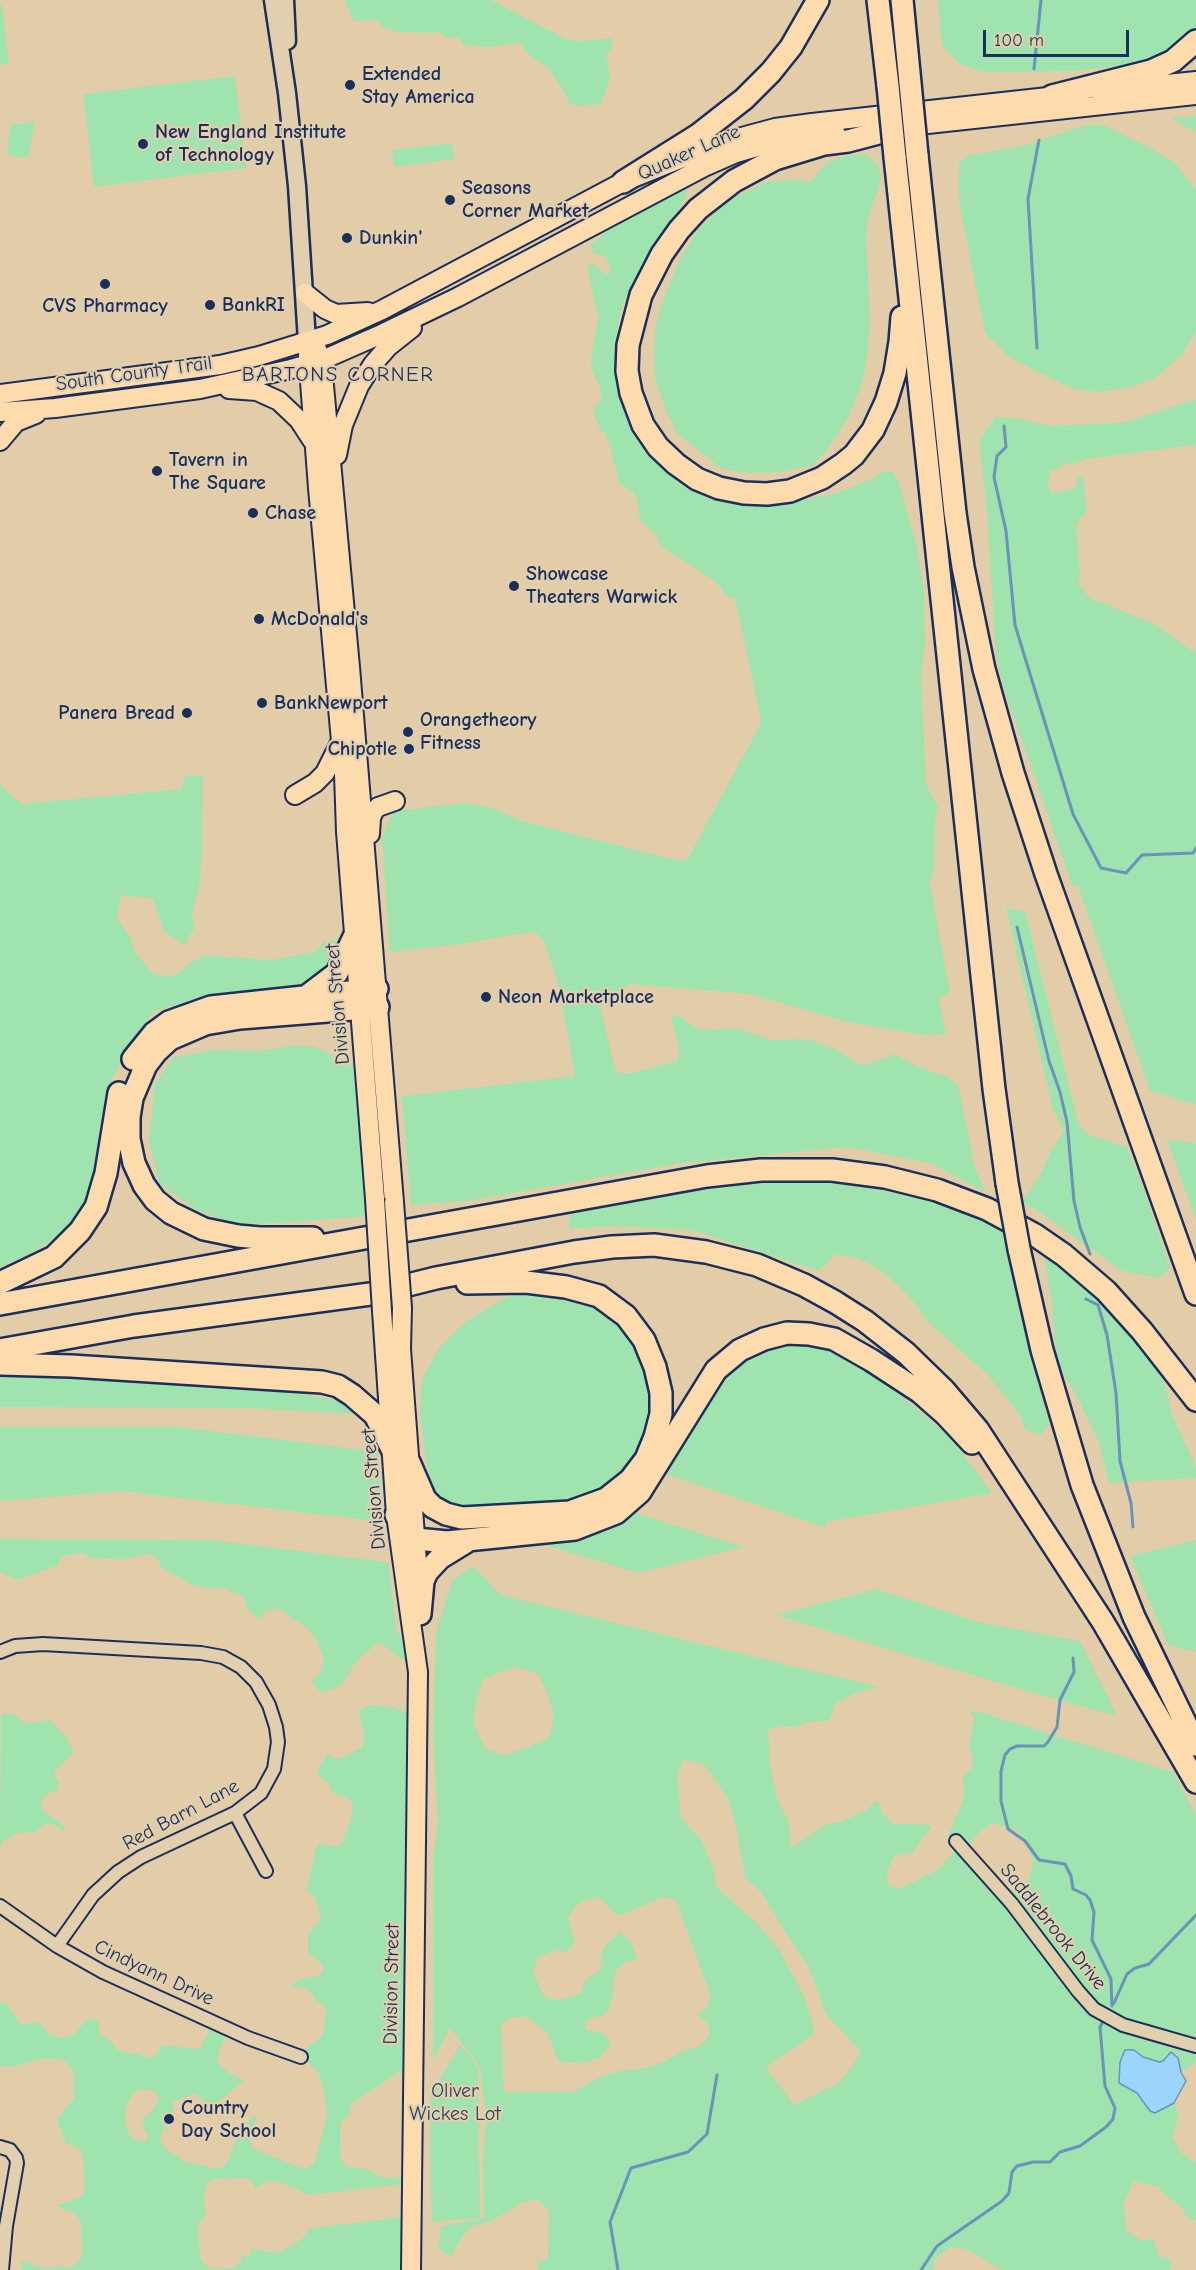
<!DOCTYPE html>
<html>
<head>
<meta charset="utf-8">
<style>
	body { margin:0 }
	#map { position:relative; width:1196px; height:2270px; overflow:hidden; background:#e3cda9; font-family:"Comic Neue",sans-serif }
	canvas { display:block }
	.scale { position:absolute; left:983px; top:30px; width:146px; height:27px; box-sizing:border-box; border:3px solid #1b2f5e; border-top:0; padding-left:8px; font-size:18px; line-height:21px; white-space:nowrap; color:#1b2f5e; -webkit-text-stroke:4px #e1cfad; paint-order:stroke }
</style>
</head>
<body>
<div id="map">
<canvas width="1196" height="2270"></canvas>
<div class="scale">100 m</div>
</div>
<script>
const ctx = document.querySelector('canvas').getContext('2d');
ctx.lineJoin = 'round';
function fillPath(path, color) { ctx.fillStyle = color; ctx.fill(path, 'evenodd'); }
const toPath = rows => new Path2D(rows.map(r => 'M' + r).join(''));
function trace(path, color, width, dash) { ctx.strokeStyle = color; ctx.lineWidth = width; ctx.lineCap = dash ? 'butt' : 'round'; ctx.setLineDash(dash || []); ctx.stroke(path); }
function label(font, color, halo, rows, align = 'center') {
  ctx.font = font + ' "Comic Neue",sans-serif'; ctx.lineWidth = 4.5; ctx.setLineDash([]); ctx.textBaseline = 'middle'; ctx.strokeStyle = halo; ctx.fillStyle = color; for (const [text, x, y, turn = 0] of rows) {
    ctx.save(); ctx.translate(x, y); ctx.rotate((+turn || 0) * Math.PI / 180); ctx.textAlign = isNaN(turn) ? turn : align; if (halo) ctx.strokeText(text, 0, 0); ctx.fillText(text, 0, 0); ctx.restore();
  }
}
fillPath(toPath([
	[345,0,491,0,566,39,579,41,612,38,611,51,606,54,610,78,601,104,576,106,568,102,565,92,547,67,531,57,520,43,490,47,463,45,459,38,447,38,442,33,398,32,382,27,379,20,353,21],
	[938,0,1196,0,1196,36,1186,47,1144,63,1074,71,982,72,959,63,942,45],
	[0,5,2,5,9,64,0,65],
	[235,76,246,168,94,187,83,94],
	[1196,116,1196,133,1171,117],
	[35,122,28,158,7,155,10,125],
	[1084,125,1104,125,1154,150,1175,163,1196,189,1196,332,1182,355,1155,378,1128,388,1101,392,1074,389,1040,373,1008,356,985,333,959,202,959,164,966,156,1026,145],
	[452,143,454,159,394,167,392,150],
	[848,155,867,155,878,166,881,175,879,188,870,211,866,233,870,323,867,355,862,384,849,416,827,450,812,466,778,472,751,473,722,469,677,433,664,406,654,375,655,329,663,299,680,259,697,231,717,210,733,198,768,181,795,180,810,182,826,163],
	[679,188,688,190,683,202,659,237,633,282,623,303,618,323,617,359,630,410,651,456,709,499,746,506,796,501,837,493,874,478,882,472,893,472,898,480,917,546,924,593,925,644,921,676,926,784,938,806,935,821,934,868,930,884,950,992,939,999,946,1034,922,1035,847,1022,749,994,631,984,613,993,600,1006,616,1072,628,1074,677,1061,679,1050,671,1016,678,1015,699,1030,736,1028,771,1040,808,1039,835,1049,859,1064,869,1064,895,1054,916,1066,948,1077,958,1085,973,1156,970,1155,986,1193,933,1164,848,1147,682,1163,467,1201,411,1205,402,1096,575,1076,558,982,544,941,538,934,530,932,460,944,390,952,382,838,394,811,465,803,491,807,519,820,680,861,688,858,760,725,760,715,735,598,725,595,721,588,712,579,661,546,656,535,639,518,638,503,634,493,620,484,606,433,600,430,593,411,601,398,601,390,592,370,591,360,598,317,587,266,593,264,609,276,610,270,606,256,594,254,590,243,596,241,615,222,637,215,659,199],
	[1196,399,1196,445,1085,459,1075,464,1065,463,1056,470,1049,471,1048,487,1052,493,1072,489,1076,486,1077,477,1083,475,1087,512,1080,518,1076,526,1080,573,1079,585,1090,598,1157,625,1192,651,1196,651,1196,1105,1150,1091,1078,886,1073,886,1069,876,1002,683,996,653,986,499,979,440,995,417,1016,418,1052,426,1127,422],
	[203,775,202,850,199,889,192,913,195,928,188,937,186,946,164,932,153,898,121,895,117,918,131,939,135,952,154,975,175,976,186,966,204,955,271,960,314,952,325,941,345,940,322,972,304,985,210,996,154,1011,125,1053,113,1077,99,1130,94,1182,83,1212,65,1231,33,1252,0,1267,0,781,4,789,21,804,182,789,184,776],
	[1006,908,1025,911,1026,914,1079,1125,1087,1134,1127,1147,1144,1190,1170,1268,1159,1278,1122,1271,1031,1206,1020,1205,1038,1179,1050,1153,1064,1130,1053,1110],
	[291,1046,314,1046,360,1068,375,1216,276,1223,236,1224,197,1210,159,1183,149,1141,155,1083,173,1058,211,1050,259,1051],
	[1167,1140,1196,1143,1196,1220],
	[786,1179,861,1182,943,1202,1002,1227,1006,1236,1027,1340,1049,1424,1041,1435,1025,1430,1020,1415,987,1374,928,1322,913,1301,889,1277,877,1268,858,1258,835,1254,819,1271,692,1230,610,1226,569,1229,570,1215,576,1212,693,1190],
	[1043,1250,1105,1301,1162,1372,1172,1415,1196,1467,1196,1478,1109,1483,1099,1443,1078,1398,1057,1363,1052,1305],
	[585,1289,654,1360,651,1444,603,1499,442,1514,432,1486,425,1455,420,1408,422,1380,439,1348,465,1322,504,1299,526,1290],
	[793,1339,829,1345,886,1382,951,1438,992,1493,826,1522,826,1528,665,1474,680,1443,725,1371,748,1354],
	[0,1366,274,1390,343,1401,362,1414,244,1408,0,1407],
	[0,1427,180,1427,378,1452,385,1522,121,1491,0,1501],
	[629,1511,744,1547,638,1573,529,1540],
	[0,1539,211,1540,388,1562,397,1631,405,1642,407,1663,379,1642,357,1660,341,1686,321,1693,311,1681,318,1677,324,1659,316,1639,307,1628,281,1610,275,1608,265,1612,259,1619,249,1611,243,1596,231,1592,223,1588,197,1587,160,1567,159,1559,149,1554,123,1559,92,1558,81,1553,62,1556,58,1565,17,1580,0,1572],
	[1196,1540,1196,1652,1168,1645,1130,1556],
	[473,1566,501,1595,879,1687,855,1693,836,1703,829,1721,806,1722,796,1727,781,1726,768,1730,770,1765,778,1802,788,1819,791,1848,827,1824,840,1822,865,1811,876,1801,880,1804,882,1813,893,1824,925,1824,931,1827,912,1853,895,1855,887,1871,888,1885,899,1889,939,1869,958,1847,948,1835,964,1798,963,1776,971,1769,974,1759,969,1747,974,1719,971,1713,973,1710,1173,1772,1196,1815,1196,2058,1194,2063,1181,2072,1178,2058,1159,2062,1143,2057,1134,2050,1120,2083,1137,2093,1151,2111,1155,2113,1174,2103,1179,2113,1173,2137,1181,2153,1196,2163,1196,2220,1187,2218,1181,2206,1166,2196,1159,2187,1134,2181,1124,2202,1126,2231,1143,2241,1153,2238,1159,2255,1172,2260,1170,2270,1002,2270,966,2249,950,2247,934,2260,934,2270,538,2270,538,2261,544,2261,548,2257,549,2211,538,2200,524,2201,493,2220,471,2227,464,2234,451,2256,438,2250,441,2226,484,2219,483,2161,486,2120,480,2067,450,2028,433,2061,433,1861,438,1820,433,1738,436,1632,452,1581],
	[518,1667,538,1674,548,1694,553,1715,553,1723,548,1738,529,1747,503,1755,486,1749,473,1723,477,1697,483,1680,499,1672],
	[683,1760,704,1764,728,1799,736,1826,745,1878,760,1891,811,1972,826,2014,861,2052,847,2073,835,2085,794,2105,766,2067,814,2034,812,2021,803,1994,779,1950,758,1924,717,1888,713,1867,700,1838,681,1819,677,1776],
	[994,1823,1017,1830,1027,1844,1034,1863,1028,1880,1008,1896,965,1849,981,1830],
	[599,1897,618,1916,663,1897,676,1900,710,1994,708,2006,697,2014,709,2025,709,2036,698,2047,682,2051,663,2062,646,2068,619,2071,598,2078,573,2092,504,2092,501,2025,507,2019,525,2016,547,2032,559,2062,585,2063,601,2057,610,2045,609,2038,600,2032,588,2031,585,2027,586,2022,591,2018,601,2016,608,2010,613,1997,614,1977,617,1969,626,1961,638,1960,631,1942,620,1932,604,1947,601,1956,602,1959,600,1970,585,1980,581,1993,563,1999,550,1999,544,1996,533,1971,538,1957,555,1950,567,1952,575,1942,568,1918,579,1902],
	[876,1589,979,1622,1080,1641,1117,1716,1019,1689,775,1615],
	[370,1705,393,1707,408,1713,409,2075,399,2072,351,2104,348,2117,343,2120,340,2125,340,2147,341,2159,348,2167,364,2168,385,2178,411,2177,412,2183,310,2195,278,2181,267,2182,255,2188,252,2181,246,2178,214,2179,206,2184,204,2199,206,2216,202,2218,198,2226,199,2247,201,2259,209,2269,231,2268,239,2263,243,2255,250,2256,252,2248,268,2252,281,2252,302,2239,310,2228,412,2216,412,2270,22,2270,21,2260,46,2269,57,2266,71,2268,80,2260,83,2249,81,2234,81,2223,76,2214,56,2206,81,2197,85,2190,83,2157,78,2147,66,2144,57,2119,74,2098,73,2070,66,2062,60,2059,42,2059,11,2067,0,2067,0,2003,6,2003,21,2024,40,2023,50,2035,61,2038,75,2034,87,2019,100,2020,98,2026,100,2034,111,2041,116,2049,130,2054,138,2053,148,2058,157,2054,162,2045,200,2049,210,2028,226,2034,217,2057,218,2063,230,2074,245,2080,217,2103,207,2115,202,2113,206,2107,204,2101,195,2093,173,2102,173,2112,160,2137,163,2147,187,2163,203,2165,213,2169,223,2167,228,2160,241,2126,258,2114,249,2137,252,2148,295,2166,306,2168,314,2163,327,2117,324,2092,318,2071,299,2054,323,2035,326,2009,323,2004,316,2001,309,1989,290,1986,300,1979,319,1976,324,1970,322,1963,308,1953,308,1934,319,1922,321,1916,314,1896,306,1891,316,1848,319,1843,336,1847,343,1843,353,1810,350,1799,333,1793,328,1782,316,1774,327,1754,336,1759,344,1757,362,1747,365,1738,358,1711],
	[141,2089,153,2090,159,2097,153,2110,142,2120,144,2128,148,2134,146,2142,136,2141,129,2134,125,2122,126,2105,133,2094],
	[1,1714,14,1714,24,1723,41,1722,49,1719,67,1738,74,1752,55,1771,55,1776,59,1783,57,1791,49,1793,42,1799,41,1809,65,1826,64,1832,55,1825,46,1823,36,1832,19,1833,3,1841,0,1848],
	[460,2045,470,2056,478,2069,480,2218,432,2222,430,2156,431,2092]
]), '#9fe3ae');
const water = toPath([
	[1125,2050,1134,2050,1143,2057,1159,2062,1163,2061,1171,2052,1178,2058,1181,2072,1186,2081,1174,2103,1155,2113,1150,2111,1137,2093,1119,2083,1120,2062,1125,2050]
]);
fillPath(water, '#9cd5fc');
trace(water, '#6893bd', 1.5);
trace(toPath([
	[1034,69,1041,0],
	[1037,348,1028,199,1039,140],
	[1004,426,1006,447,997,456,994,477,1006,531,1015,625,1073,814,1101,868,1126,873,1142,855,1193,853,1196,848],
	[1017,927,1049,1061,1060,1092,1067,1122,1074,1201,1080,1227,1090,1254],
	[1086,1299,1098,1305,1107,1335,1116,1393,1120,1461,1131,1503,1133,1527],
	[1073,1658,1074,1672,1060,1700,1057,1727,1048,1742,1044,1746,1017,1746,1010,1749,1005,1755,1001,1771,1001,1801,1008,1829,1025,1841,1039,1860,1065,1864,1071,1876,1073,1889,1086,1895,1090,1900,1094,1912,1092,1940,1111,1979,1112,2006],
	[1114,2003,1127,1974,1135,1968,1149,1964,1196,1915],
	[618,2270,610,2222,631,2168,688,2152,707,2134,717,2075],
	[921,2270,937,2246,1002,2201,1009,2193,1012,2172,1017,2166,1033,2162,1050,2162,1060,2152,1080,2146,1106,2127,1113,2119,1115,2108,1105,2086,1100,2027,1103,2021]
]), '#6893bd', 3);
const minor = toPath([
	[0,1652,15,1646,43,1644,201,1653,223,1657,241,1667,256,1682,269,1705,276,1727,278,1742,274,1769,261,1793,235,1813,141,1857,118,1872,93,1895,57,1946],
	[235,1813,266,1871],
	[956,1841,1012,1904,1078,1991,1094,2009,1123,2025,1196,2046],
	[0,1906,57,1946,103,1972,248,2038,301,2057],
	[0,2147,10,2150,16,2158,17,2163,6,2226,2,2270]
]);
const secondary = toPath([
	[273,0,287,93,297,186,307,341],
	[285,0,287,41]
]);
const primary = toPath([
	[1099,91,1196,81],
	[900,127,1196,95],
	[305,293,325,309,336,314,368,312],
	[317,349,323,375,350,667,394,1202],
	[308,355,318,488,344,774,346,832,375,1199],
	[229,389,257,391,279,401,299,420,312,440],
	[0,394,220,365,259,356,327,335,382,310,623,182,705,149,738,138,775,128,812,123,1066,95],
	[0,412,55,408,200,389,291,369,320,361,377,336,458,297,704,167,736,153,770,143,836,134],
	[0,441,16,422,36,414],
	[337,455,343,425,359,386,373,364,388,347,412,328],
	[295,795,315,783,325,773,341,741],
	[370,834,371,818,374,811,378,807,395,801],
	[402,1308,401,1349,419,1589],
	[382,1311,396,1515,418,1672,411,2270]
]);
const motorway = toPath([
	[878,0,888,86],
	[902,0,910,83],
	[1052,96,1151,71,1173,61,1196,41],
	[901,127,848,141,824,144,775,159,734,181,698,209,679,230,662,254,641,295,628,345,627,371,631,393,643,425,658,447,676,464,697,479,719,488,744,493,767,494,790,491,822,478,843,464,854,455,873,430,886,402,895,373,900,342,902,317],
	[917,155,955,513,963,567,984,669,1013,773,1046,874,1196,1294],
	[895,157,994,1089,1007,1183],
	[623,182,698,135,744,99,771,72,791,47,818,0],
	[308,995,337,973,354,937],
	[133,1059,154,1033,169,1022,211,1007,377,989],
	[313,1238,260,1238,238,1236,204,1229,171,1213,155,1200,144,1185,134,1163,129,1139,129,1117,132,1098,146,1065,156,1052,170,1039,205,1024,240,1018,378,1007],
	[1019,1249,1042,1350,1082,1485,1134,1617,1196,1745],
	[0,1283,54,1257,80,1231,96,1207,106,1173,119,1093],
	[372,1294,436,1278,574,1252,612,1247,654,1245,706,1252,757,1265,804,1285,835,1302,865,1321,906,1353,944,1390,978,1430,1103,1622,1196,1782],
	[0,1304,707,1176,761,1170,832,1170,885,1177,937,1190,987,1209,1035,1235,1064,1255,1106,1291,1142,1331,1196,1400],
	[0,1350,134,1326,385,1292],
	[0,1364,71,1366,322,1382,338,1386,352,1395,375,1415,392,1449],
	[409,1462,425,1499,433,1507,446,1514,462,1518,570,1512,606,1499,630,1480,646,1459,655,1437,661,1414,661,1393,655,1367,644,1340,626,1316,599,1296,566,1287,526,1282,467,1283],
	[396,1515,416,1539,447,1542,575,1529,616,1513,640,1492,716,1370,740,1350,764,1339,787,1333,809,1334,834,1339,871,1360,920,1392,945,1414,972,1443],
	[420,1614,423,1581,427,1572,440,1558,466,1542]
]);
trace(minor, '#1b2f5e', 16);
trace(secondary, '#1b2f5e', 21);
trace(primary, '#1b2f5e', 22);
trace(motorway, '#1b2f5e', 26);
trace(minor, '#e1cfad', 12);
trace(secondary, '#e1cfad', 16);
trace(primary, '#fedbac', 18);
trace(motorway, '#fedbac', 21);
const primaryBridge = toPath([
	[375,1199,382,1311],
	[394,1202,402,1308]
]);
const motorwayBridge = toPath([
	[910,83,917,155],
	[888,86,895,157],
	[1007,1183,1019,1249]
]);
trace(primaryBridge, '#1b2f5e', 22, []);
trace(motorwayBridge, '#1b2f5e', 26, []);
trace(primaryBridge, '#fedbac', 18);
trace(motorwayBridge, '#fedbac', 21);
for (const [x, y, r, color] of [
	[350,85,6,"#1b2f5e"],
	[143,144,6,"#1b2f5e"],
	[450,200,6,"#1b2f5e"],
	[347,238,6,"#1b2f5e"],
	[105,284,6,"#1b2f5e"],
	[210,305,6,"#1b2f5e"],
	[157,471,6,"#1b2f5e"],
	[253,513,6,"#1b2f5e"],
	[514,586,6,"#1b2f5e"],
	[259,619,6,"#1b2f5e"],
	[262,703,6,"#1b2f5e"],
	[187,713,6,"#1b2f5e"],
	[408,732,6,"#1b2f5e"],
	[409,749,6,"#1b2f5e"],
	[486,997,6,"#1b2f5e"],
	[169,2119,6,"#1b2f5e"]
]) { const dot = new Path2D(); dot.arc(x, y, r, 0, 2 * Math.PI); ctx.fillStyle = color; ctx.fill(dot); trace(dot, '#e1cfad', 2); }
label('bold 20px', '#1b2f5e', '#e1cfad', [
	["Extended",362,74],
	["Stay America",362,97],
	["New England Institute",155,132],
	["of Technology",155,155],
	["Seasons",462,188],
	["Corner Market",462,211],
	["Dunkin'",359,238],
	["BankRI",222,305],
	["CVS Pharmacy",105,306,"center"],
	["Tavern in",169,460],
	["The Square",169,483],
	["Chase",265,513],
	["Showcase",526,574],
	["Theaters Warwick",526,597],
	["McDonald's",271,619],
	["BankNewport",274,703],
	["Panera Bread",175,713,"right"],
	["Orangetheory",420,720],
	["Fitness",420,743],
	["Chipotle",397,749,"right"],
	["Neon Marketplace",498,997],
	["Country",181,2108],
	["Day School",181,2131]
], 'left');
label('20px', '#1b2f5e', '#e1cfad', [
	["Quaker Lane",689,153,-24],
	["South County Trail",134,374,-8],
	["Division Street",338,1004,-95],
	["Division Street",374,1489,-95],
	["Red Barn Lane",181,1815,-28],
	["Saddlebrook Drive",1053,1927,51],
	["Cindyann Drive",154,1973,25],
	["Division Street",392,1984,-89]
]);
label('20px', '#284166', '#e1cfad', [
	["Oliver",455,2091],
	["Wickes Lot",455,2114]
]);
ctx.letterSpacing = '1.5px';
label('21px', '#1b2f5e', '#e1cfad', [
	["BARTONS CORNER",338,375]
]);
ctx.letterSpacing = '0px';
</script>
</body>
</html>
